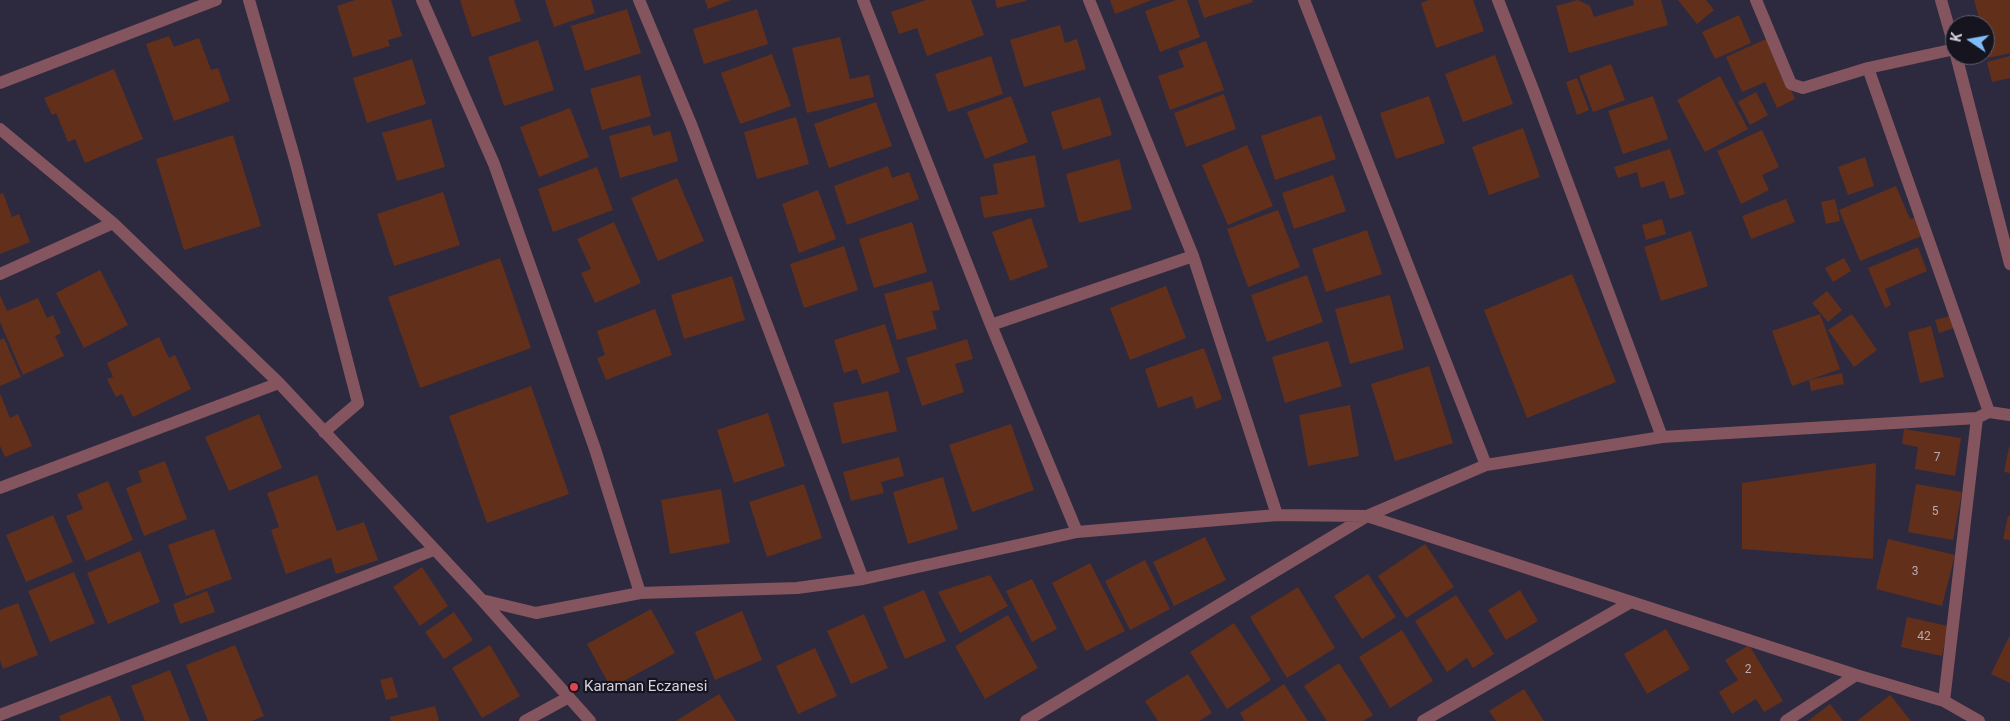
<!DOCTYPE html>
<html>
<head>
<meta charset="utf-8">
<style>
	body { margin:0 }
	#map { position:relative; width:2010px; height:721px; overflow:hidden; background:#2d2a3f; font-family:Roboto,sans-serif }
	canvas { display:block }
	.north { position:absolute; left:1945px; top:15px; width:50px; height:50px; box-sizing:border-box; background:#16141e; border:1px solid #62606c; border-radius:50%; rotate:282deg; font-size:14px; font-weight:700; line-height:20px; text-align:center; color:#d4d3e1 }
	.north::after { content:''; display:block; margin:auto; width:18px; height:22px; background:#7ebdf9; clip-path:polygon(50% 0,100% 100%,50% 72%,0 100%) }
</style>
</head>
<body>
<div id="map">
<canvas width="2010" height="721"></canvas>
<div class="north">K</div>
</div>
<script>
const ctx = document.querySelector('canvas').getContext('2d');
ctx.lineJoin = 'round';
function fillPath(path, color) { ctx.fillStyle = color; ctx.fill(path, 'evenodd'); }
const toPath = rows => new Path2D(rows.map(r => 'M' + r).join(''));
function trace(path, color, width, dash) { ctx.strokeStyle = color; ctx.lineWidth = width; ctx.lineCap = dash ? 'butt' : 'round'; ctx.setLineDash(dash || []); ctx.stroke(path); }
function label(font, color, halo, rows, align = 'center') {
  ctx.font = font + ' Roboto,sans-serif'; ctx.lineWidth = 4.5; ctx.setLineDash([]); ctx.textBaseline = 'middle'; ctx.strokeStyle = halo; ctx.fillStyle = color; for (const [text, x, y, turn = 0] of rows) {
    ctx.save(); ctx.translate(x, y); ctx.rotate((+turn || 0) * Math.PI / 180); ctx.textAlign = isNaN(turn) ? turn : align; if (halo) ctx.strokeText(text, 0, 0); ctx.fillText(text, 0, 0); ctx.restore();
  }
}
fillPath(toPath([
	[355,0,391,0,402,36,388,40,390,46,353,57,337,6],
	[460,0,514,0,521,21,472,37],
	[545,0,591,0,595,13,554,27],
	[705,0,731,0,708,9],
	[926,0,971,0,984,35,927,56,917,28,899,34,891,12],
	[995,0,1026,0,1026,1,997,8],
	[1110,0,1152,0,1115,14],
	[1176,0,1187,0,1200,37,1160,52,1145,11],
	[1198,0,1252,0,1253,2,1204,18],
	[1429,0,1473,0,1484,31,1436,48,1421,3],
	[1578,0,1590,6,1594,17,1634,5,1633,0,1661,0,1668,25,1569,53,1556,6],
	[1678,0,1706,0,1714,10,1697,24],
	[1974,0,2010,0,2010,53,1989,58,1985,42,1985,25,1981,25],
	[627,9,641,53,585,71,571,26],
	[757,9,768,44,704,64,693,29],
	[1739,15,1751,43,1715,59,1702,32],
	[1060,25,1065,43,1077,39,1086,69,1024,87,1010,40],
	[169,36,174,47,199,38,211,70,218,68,230,101,174,121,146,44],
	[840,37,850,79,869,75,874,97,807,113,792,48],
	[1768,38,1795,99,1777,108,1765,82,1742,92,1726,57],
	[538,40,554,90,504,106,488,57],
	[1206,41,1224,90,1170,110,1158,76,1184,67,1178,51],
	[772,54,791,106,740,124,721,73],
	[1495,55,1513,104,1463,122,1445,74],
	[991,56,1003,94,948,112,935,74],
	[2010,56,2010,78,1992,82,1987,62],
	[412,59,426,104,367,123,353,78],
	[1611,64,1625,100,1593,112,1579,76],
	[114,69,143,139,85,163,75,139,68,142,56,113,52,115,44,98],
	[640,75,651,116,602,130,590,89],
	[1720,76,1748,129,1705,152,1677,100],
	[1577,78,1589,110,1577,115,1566,82],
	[1756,92,1768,115,1750,125,1738,102],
	[1224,94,1236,129,1186,147,1174,113],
	[1011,96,1028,142,985,159,967,112],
	[1429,96,1445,143,1396,159,1380,113],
	[1653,96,1668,139,1623,154,1608,111],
	[1100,97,1112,135,1063,150,1051,112],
	[876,102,892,146,829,168,814,124],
	[570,108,589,157,539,177,520,127],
	[1321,115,1336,159,1275,180,1261,136],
	[796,117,809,164,757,179,744,132],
	[431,119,445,167,397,181,382,133],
	[650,125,653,136,670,131,678,161,620,178,609,136],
	[1523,128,1540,177,1489,195,1472,147],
	[1762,130,1779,167,1762,175,1769,190,1741,204,1717,151],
	[233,135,261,226,184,250,156,159],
	[1247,145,1273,206,1228,225,1202,165],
	[1670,149,1685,194,1670,199,1664,181,1641,188,1637,172,1618,178,1614,167],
	[1035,155,1045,207,984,218,980,197,998,194,993,164],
	[1865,157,1874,186,1848,195,1838,167],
	[1119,159,1132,209,1079,223,1066,174],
	[888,166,892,178,909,172,919,199,847,225,834,186],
	[597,167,613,210,553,232,538,189],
	[1333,175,1346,211,1294,229,1282,193],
	[677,178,704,241,658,261,631,198],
	[1896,186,1910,219,1917,217,1924,235,1860,261,1839,210],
	[818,190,836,239,799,253,782,204],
	[443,192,460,245,394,266,377,214],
	[3,193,12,217,19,214,30,242,0,254,0,194],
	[1786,199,1795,222,1751,239,1742,216],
	[1835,199,1840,221,1826,224,1821,202],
	[1278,210,1300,267,1248,287,1227,229],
	[1031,218,1048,267,1010,281,992,232],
	[1662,219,1666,234,1646,240,1642,225],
	[614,222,641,283,595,303,581,273,591,269,577,239],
	[912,222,927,272,874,288,859,239],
	[1367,230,1382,274,1326,292,1312,249],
	[1691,231,1708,286,1661,301,1644,247],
	[844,246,858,290,804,308,790,264],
	[1918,247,1927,271,1885,289,1891,305,1885,308,1868,268],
	[500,258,531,348,420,388,388,297],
	[1844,258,1851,271,1833,282,1825,268],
	[100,270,128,325,84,348,56,293],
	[1572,274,1616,382,1527,418,1484,310],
	[1307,275,1323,322,1267,342,1251,295],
	[732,276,745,320,684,339,671,295],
	[932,281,940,310,932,311,937,329,897,340,884,294],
	[1166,286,1186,338,1130,360,1110,308],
	[1827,291,1842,310,1828,322,1812,303],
	[0,295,7,311,38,298,47,318,53,315,61,333,55,336,64,356,23,375,0,322],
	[1390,295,1404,349,1350,364,1335,309],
	[655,309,672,355,606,380,597,358,605,355,597,331],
	[1820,314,1840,369,1792,386,1772,331],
	[1852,314,1877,350,1854,367,1828,330],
	[1950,316,1954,328,1939,333,1935,320],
	[885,324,900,372,862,384,857,369,844,373,834,340],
	[1931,326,1944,377,1920,383,1908,332],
	[159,337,169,358,175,355,191,389,133,417,122,394,116,397,107,379,113,377,107,363],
	[4,338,21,377,0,386,0,340],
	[967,339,973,359,955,364,964,392,922,406,906,358],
	[1328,341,1342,386,1285,403,1272,357],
	[1204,348,1222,399,1196,409,1192,396,1158,408,1145,369],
	[1429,366,1453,443,1395,461,1371,384],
	[1842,373,1844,384,1811,391,1809,380],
	[531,386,569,494,487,523,449,416],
	[888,391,897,431,842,444,833,403],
	[0,393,10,418,18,414,32,446,5,457,0,446],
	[1350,405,1359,456,1308,466,1299,415],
	[768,413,785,466,734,483,717,430],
	[259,414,282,468,229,491,205,437],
	[1011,424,1034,490,972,512,949,445],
	[1904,429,1961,438,1955,476,1915,469,1918,447,1902,444],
	[2009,447,2010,447,2010,473,2004,472],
	[899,457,904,476,881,482,884,493,851,501,843,472],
	[165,461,187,519,144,536,126,488,142,482,138,471],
	[1876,463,1873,559,1742,549,1742,483],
	[317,475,337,531,364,522,378,560,336,574,331,558,286,574,271,530,279,527,267,493],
	[943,477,958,529,908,544,893,492],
	[108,481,133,540,86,561,66,516,83,509,77,494],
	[804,484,822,538,767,557,749,502],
	[1916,484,1962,492,1953,540,1908,532],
	[721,489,730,543,670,554,661,500],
	[53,515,73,562,26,582,6,535],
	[2008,516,2010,516,2010,540,2003,539],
	[214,529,232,579,186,596,168,545],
	[1205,537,1226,580,1174,606,1153,562],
	[1888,539,1955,555,1942,606,1876,589],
	[1425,544,1454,587,1406,618,1378,576],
	[140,551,160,602,108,624,87,573],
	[1145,560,1170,609,1130,630,1105,581],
	[1090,563,1125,631,1086,651,1052,583],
	[422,567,448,606,420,626,393,587],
	[74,572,95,623,50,642,28,591],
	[1368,574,1396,617,1362,639,1334,596],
	[990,575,1008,606,960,633,938,592],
	[1032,579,1057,629,1032,642,1006,591],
	[1298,587,1335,648,1287,678,1250,617],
	[924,590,946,641,905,659,883,607],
	[1520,590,1538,621,1506,640,1488,610],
	[207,591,215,612,180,624,173,604],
	[1456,595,1494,654,1473,668,1467,658,1447,672,1415,621],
	[18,603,38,655,3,669,0,660,0,610],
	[651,609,675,653,611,688,587,644],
	[742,611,762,660,715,680,695,632],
	[454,612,473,640,444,659,425,632],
	[864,614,888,668,851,684,827,631],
	[1008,615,1038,668,985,699,955,646],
	[1907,617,1948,626,1942,656,1901,647],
	[1234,623,1271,680,1227,709,1190,652],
	[1666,629,1690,669,1647,694,1624,654],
	[1402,630,1433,681,1390,708,1359,657],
	[2010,635,2010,683,1991,674],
	[235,645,264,716,252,721,208,721,186,665],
	[490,645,520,696,482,718,452,668],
	[1749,645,1783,701,1764,712,1756,699,1732,714,1719,692,1738,680,1725,660],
	[815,648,837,696,798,714,776,666],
	[1339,663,1373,715,1363,721,1327,721,1304,686],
	[170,670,190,721,145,721,131,686],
	[1188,674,1212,713,1199,721,1158,721,1145,701],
	[392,677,398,697,386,700,380,680],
	[1284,684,1308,721,1245,721,1240,713],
	[1524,689,1544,721,1496,721,1489,711],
	[719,694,736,721,676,721],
	[110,695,121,721,61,721,59,716],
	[1890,695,1911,721,1857,721],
	[1830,704,1843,721,1808,721],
	[435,706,439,721,391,721,390,717]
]), '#622f1b');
trace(toPath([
	[249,0,295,160,358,403,324,432],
	[422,0,494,164,595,449,640,593],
	[639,0,691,124,863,579],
	[863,0,991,325,1077,532],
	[1089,0,1193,256,1277,515],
	[1304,0,1486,465],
	[1498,0,1534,92,1662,437],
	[1756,0,1791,84,1803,88,1868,68,1955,49],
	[1941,0,1955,49],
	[1956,55,2010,264],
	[1868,68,1989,412],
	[0,83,216,0],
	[0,129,113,223,279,383,482,600,590,721],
	[0,274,113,223],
	[991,325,1193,256],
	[0,488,279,383],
	[482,600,536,613,640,593,797,588,863,579,1077,532,1277,515,1367,516,1486,465,1662,437,1977,418,1989,412,2010,415],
	[1944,701,1977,418],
	[0,715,434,550],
	[525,721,569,697],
	[1026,721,1367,516,1856,675,1944,701,1979,721],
	[1423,721,1631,602],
	[1786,721,1856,675]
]), '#84555e', 12);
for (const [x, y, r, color] of [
	[574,687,5,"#e0444e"]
]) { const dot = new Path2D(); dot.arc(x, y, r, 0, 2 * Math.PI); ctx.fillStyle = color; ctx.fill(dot); trace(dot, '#16141e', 2); }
label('12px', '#b8aab0', null, [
	["7",1937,458],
	["5",1935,512],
	["3",1915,572],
	["42",1924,637],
	["2",1748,670]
]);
label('15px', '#d4d3e1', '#16141e', [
	["Karaman Eczanesi",584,687]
], 'left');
</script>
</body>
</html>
